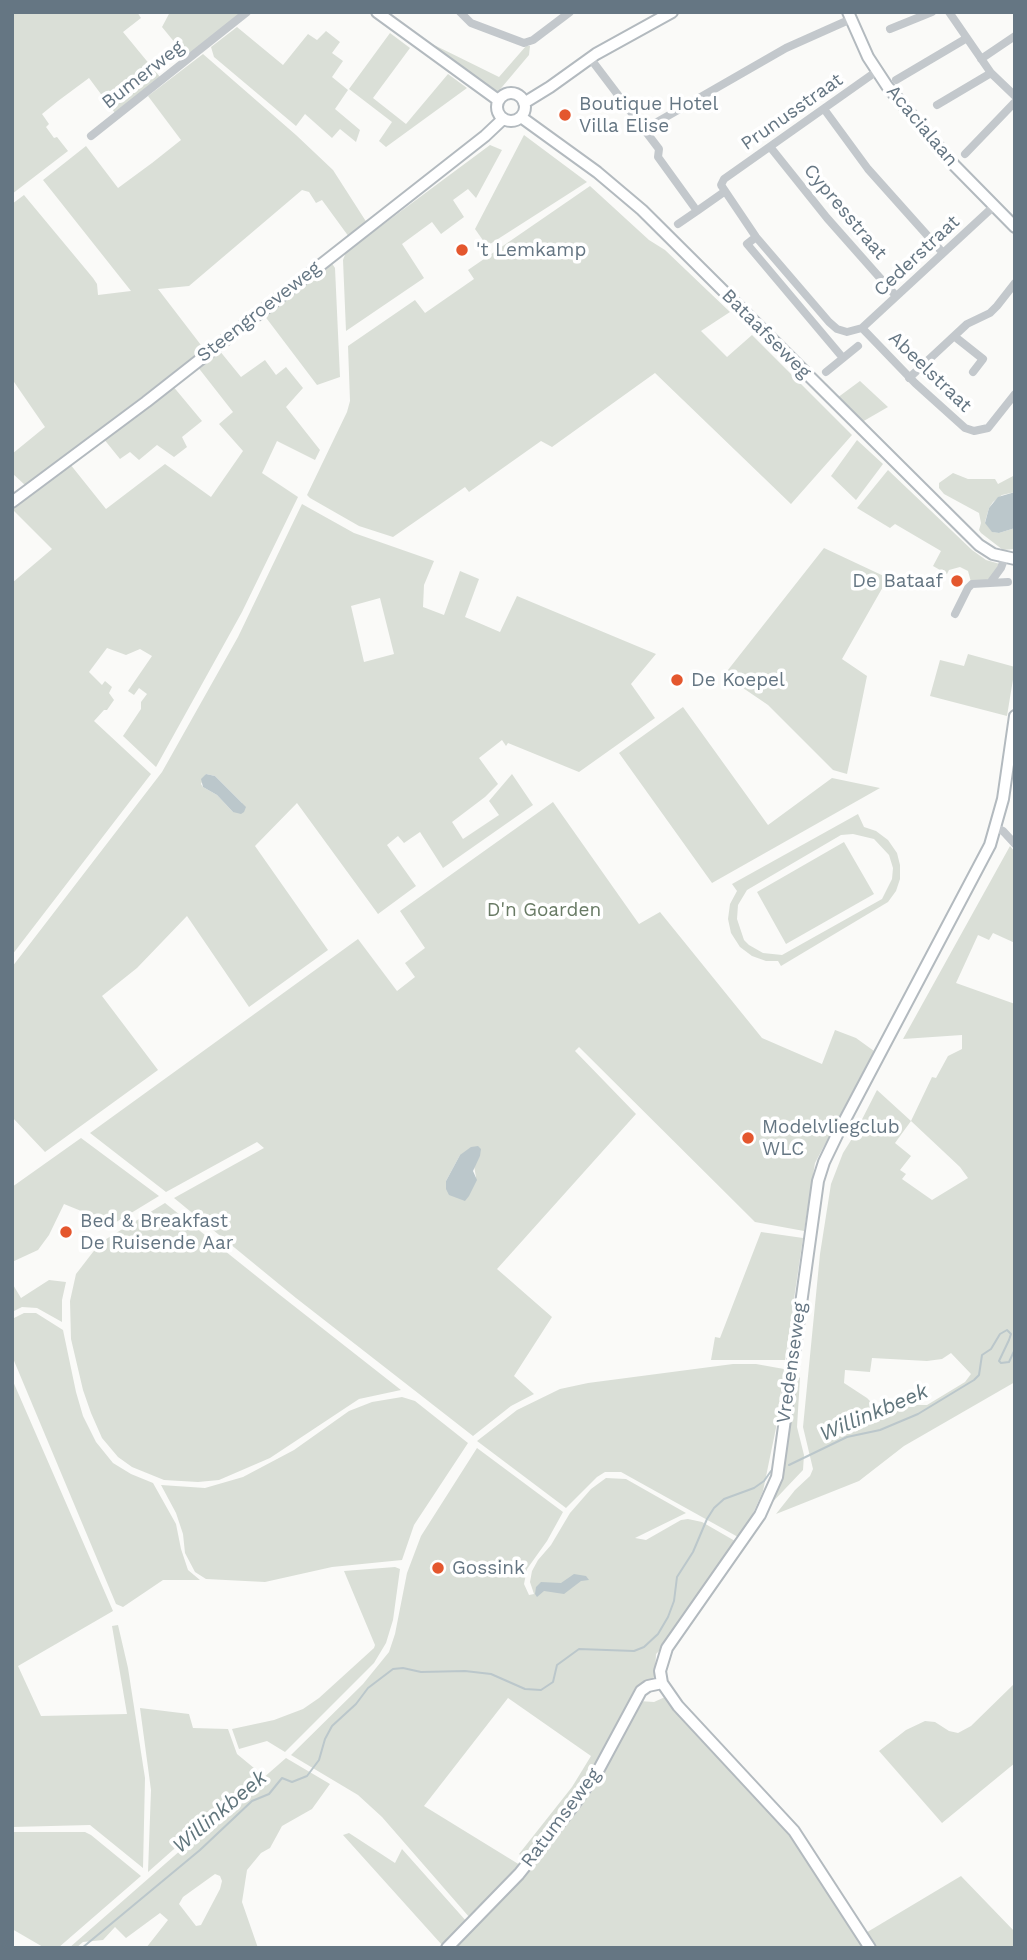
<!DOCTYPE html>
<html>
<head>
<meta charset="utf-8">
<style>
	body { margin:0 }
	#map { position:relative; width:1027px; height:1960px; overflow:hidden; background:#fafaf8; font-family:"Work Sans",sans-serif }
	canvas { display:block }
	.frame { position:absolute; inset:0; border:14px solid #657683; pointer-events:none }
</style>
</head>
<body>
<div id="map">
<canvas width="1027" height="1960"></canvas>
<div class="frame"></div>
</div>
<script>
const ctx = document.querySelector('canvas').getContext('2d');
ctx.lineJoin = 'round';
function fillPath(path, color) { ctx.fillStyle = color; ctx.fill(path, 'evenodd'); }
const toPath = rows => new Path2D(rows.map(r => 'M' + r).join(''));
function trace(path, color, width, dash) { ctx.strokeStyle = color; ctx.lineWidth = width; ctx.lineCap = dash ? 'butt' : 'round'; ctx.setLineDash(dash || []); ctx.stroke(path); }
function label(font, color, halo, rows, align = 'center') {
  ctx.font = font + ' "Work Sans",sans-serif'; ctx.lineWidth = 7; ctx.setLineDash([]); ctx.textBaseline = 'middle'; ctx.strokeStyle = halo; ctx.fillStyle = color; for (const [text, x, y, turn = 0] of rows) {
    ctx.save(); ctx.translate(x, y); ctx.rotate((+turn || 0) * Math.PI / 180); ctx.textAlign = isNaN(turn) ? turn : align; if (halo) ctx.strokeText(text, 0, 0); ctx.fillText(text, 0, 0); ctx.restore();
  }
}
fillPath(toPath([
	[12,12,137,12,141,18,123,32,160,77,115,113,89,78,58,101,42,114,49,124,46,127,54,138,57,137,68,151,12,194],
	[170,12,242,12,190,55,180,49,162,27],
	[237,27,283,65,308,34,317,40,326,31,340,42,332,53,343,61,332,77,348,90,335,109,360,130,356,142,340,129,332,138,305,114,296,126,214,57,211,47],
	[390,33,410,48,373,98,406,124,448,74,467,88,386,147,379,141,392,122,349,89],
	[426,41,499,77,526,46,530,46,529,55,497,93],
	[203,54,296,135,333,170,367,223,349,237,322,200,316,203,309,192,302,190,189,286,158,289,204,349,26,486,12,473,12,454,45,427,12,379,12,204,24,195,93,278,97,284,98,295,131,291,43,180,86,146,118,188,152,163,181,140,148,96],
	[524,135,587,182,487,246,475,229],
	[490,145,502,150,476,198,468,189,453,200,464,217,441,234,432,222,402,244,424,278,346,331,343,260,346,252],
	[590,186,649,240,665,250,730,312,701,331,727,357,752,335,852,435,791,504,655,373,552,447,541,441,469,492,465,487,393,537,359,526,310,498,307,495,347,412,350,401,348,346,415,300,425,313,474,279,468,270],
	[331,262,335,268,340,377,317,385,264,315],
	[219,350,241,377,265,360,276,375,286,367,303,388,286,407,320,450,315,460,277,441,262,473,298,497,242,612,156,767,123,736,141,709,141,702,147,694,139,688,134,695,128,691,152,656,140,649,126,655,107,648,89,672,102,685,105,681,112,687,109,693,114,700,107,710,104,710,94,721,151,774,12,955,12,583,52,549,12,509,70,464,106,509,165,464,211,497,243,451,219,424,233,412,197,366],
	[860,381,888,407,862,422,837,398],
	[172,385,202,421,182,437,187,447,174,457,157,445,139,460,130,452,120,459,103,438],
	[857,440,883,464,856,500,831,476],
	[888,470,972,550,986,560,1000,564,989,580,971,582,968,571,960,567,949,570,947,574,933,566,941,551,895,524,890,528,857,508],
	[953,473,968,479,995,479,998,484,1015,475,1015,492,1002,495,993,502,989,508,985,522,993,532,999,533,1015,528,1015,549,1003,550,981,533,979,530,981,523,979,513,944,494,939,488,939,483],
	[302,504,354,533,434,561,424,585,423,607,444,615,460,571,479,579,465,617,500,632,517,596,656,654,631,684,655,718,579,772,508,743,506,746,502,740,479,758,498,784,485,797,452,822,463,839,499,815,489,801,512,774,533,805,443,868,420,832,404,843,398,836,387,845,416,886,378,914,297,803,255,846,328,950,249,1007,187,916,137,968,102,996,158,1070,45,1152,12,1117,12,967,162,772,238,637],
	[380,598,394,654,364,662,351,606],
	[206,774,215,776,242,803,233,812,217,795,203,787,201,784],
	[824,548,888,578,842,659,867,676,847,774,833,770,768,705,724,675],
	[968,654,1015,667,1007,716,930,696,940,660,964,666],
	[683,707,768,825,832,778,880,788,712,883,619,753],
	[553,802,639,924,660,912,762,1038,822,1064,835,1030,856,1038,874,1051,815,1163,804,1231,755,1222,579,1047,575,1051,636,1114,497,1269,552,1317,514,1376,534,1394,511,1406,473,1436,296,1298,174,1198,264,1148,257,1142,166,1192,90,1133,358,939,397,991,415,977,405,963,425,948,400,911],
	[460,1155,480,1155,474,1166,476,1177,471,1189,446,1181],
	[858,814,864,827,876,831,888,840,897,853,900,865,900,879,896,891,888,902,781,966,778,961,766,961,752,956,740,947,731,933,728,919,730,904,737,891,732,884],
	[853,834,874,839,889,855,893,868,892,879,882,899,782,955,763,953,749,945,744,940,737,919,738,905,747,890,841,835],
	[844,842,874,894,786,944,757,892],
	[1010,846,1015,852,1015,943,993,933,989,940,978,935,956,983,1015,1004,1015,1382,904,1446,859,1481,776,1514,795,1490,810,1476,813,1469,803,1427,820,1254,831,1184,843,1153,853,1137,877,1090,911,1121,932,1077,936,1078,948,1056,962,1049,962,1035,903,1039],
	[911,1121,960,1167,968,1178,932,1200,902,1179,906,1174,900,1170,911,1156,895,1143],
	[951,1353,971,1374,965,1382,927,1405,908,1405,882,1413,867,1398,844,1383,845,1370,870,1372,872,1358,927,1361,942,1359],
	[81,1138,159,1196,113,1224,64,1204,49,1235,38,1250,12,1262,12,1187],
	[165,1203,280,1295,401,1390,359,1399,270,1458,219,1480,198,1482,164,1480,132,1467,118,1457,102,1438,91,1413,83,1390,71,1339,70,1301,76,1274,93,1252,103,1241],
	[761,1232,803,1238,785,1360,711,1360,715,1337,720,1338],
	[49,1280,66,1282,62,1300,62,1322,37,1308,22,1307,12,1312,12,1283,21,1298],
	[24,1313,36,1313,63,1330,76,1392,83,1416,96,1442,113,1463,131,1474,153,1483,176,1524,181,1549,188,1570,200,1580,163,1580,123,1607,116,1604,12,1356,12,1319],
	[733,1364,756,1364,784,1369,776,1428,763,1491,751,1518,738,1537,621,1472,605,1472,597,1477,566,1508,477,1441,517,1410,560,1389,588,1383],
	[794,1371,800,1378,797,1427,804,1455,803,1470,766,1509],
	[12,1379,113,1611,18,1666,41,1716,127,1714,112,1626,118,1625,128,1668,145,1778,143,1868,90,1825,12,1827],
	[402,1397,415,1401,468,1443,414,1525,402,1560,332,1567,265,1582,206,1579,195,1572,185,1553,183,1534,176,1513,161,1485,205,1488,243,1477,294,1450,349,1411,372,1402],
	[477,1448,563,1512,547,1541,527,1569,524,1584,529,1595,534,1594,530,1582,532,1571,538,1560,551,1545,570,1513,591,1489,606,1478,626,1479,686,1513,635,1538,646,1540,681,1520,688,1519,702,1522,735,1541,665,1645,656,1654,655,1674,653,1679,640,1686,586,1781,526,1859,519,1854,572,1787,591,1756,508,1698,424,1806,520,1865,470,1918,382,1817,358,1795,291,1755,363,1684,389,1652,395,1634,407,1573,421,1536],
	[395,1567,400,1569,393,1620,386,1643,374,1663,285,1752,267,1741,239,1749,232,1729,274,1720,303,1709,319,1698,374,1648,375,1645,344,1571],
	[1015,1683,1015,1763,942,1823,879,1751,906,1730,925,1721,935,1722,949,1731,958,1733,971,1726],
	[665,1697,774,1815,805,1855,866,1948,451,1948,561,1825,639,1701,654,1702],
	[140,1708,189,1714,193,1728,228,1729,237,1754,260,1773,148,1872,151,1790],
	[286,1758,330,1784,312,1809,282,1826,270,1848,261,1853,247,1870,242,1902,258,1948,146,1948,168,1920,160,1913,126,1938,115,1927,103,1940,83,1942,76,1948,69,1948],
	[215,1874,220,1876,222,1881,220,1889,201,1925,196,1926,179,1904,183,1897],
	[12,1832,85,1832,91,1835,141,1876,58,1948,43,1947,12,1929],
	[349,1833,395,1863,402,1849,467,1922,442,1945,343,1835],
	[961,1876,1015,1932,1015,1948,874,1948,864,1934]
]), '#dadfd7');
fillPath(toPath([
	[1015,492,1015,528,999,533,992,532,985,523,989,508,998,497],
	[206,774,215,776,246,807,244,812,241,814,233,812,217,795,203,787,201,779],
	[478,1146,481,1149,480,1156,473,1171,477,1180,469,1196,465,1201,449,1195,446,1189,446,1181,460,1155,471,1147],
	[574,1574,586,1576,589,1580,581,1581,564,1594,544,1591,537,1597,535,1594,536,1587,541,1582,561,1583]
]), '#bbc7cb');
trace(toPath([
	[789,1465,847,1437,880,1430,918,1414,974,1380,979,1375,982,1355,991,1349,1000,1334,1007,1330,1011,1334,1009,1340,999,1361,1001,1363,1009,1362,1015,1349],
	[82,1948,200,1850,252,1801,269,1794,282,1778,292,1782,307,1776,319,1760,325,1739,332,1726,356,1704,368,1688,393,1669,403,1668,421,1672,465,1671,491,1674,525,1689,541,1690,553,1682,557,1665,579,1649,634,1651,644,1647,658,1634,668,1617,674,1601,677,1577,693,1552,707,1519,714,1508,724,1499,754,1488,764,1481,771,1471]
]), '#bbc7cb', 2);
const secondary = toPath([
	[377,12,498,100],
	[848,12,868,57,887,86,954,165,1015,227],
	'497 107a14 14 0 1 1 28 0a14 14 0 1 1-28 0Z',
	[524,103,550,87,596,54,672,12],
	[521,117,597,172,642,210,979,545,993,554,1015,559],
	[12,502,146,402,485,136,503,119],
	[447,1948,519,1874,573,1806,599,1769,641,1691,648,1686,662,1683],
	[870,1948,794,1831,678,1706,662,1683,660,1671,667,1648,760,1515,777,1477,818,1181,824,1162,838,1133,990,845,1003,799,1015,716]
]);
trace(secondary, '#b3babf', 14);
trace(toPath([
	[460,12,471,23,524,43,533,40,570,12],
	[949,12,991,73,1015,96],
	[890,29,932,12],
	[590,58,659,149,658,157,697,211,724,192],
	[981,59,1015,36],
	[877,71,724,179,721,185,756,237,829,322,837,329,847,332,862,328,915,383,965,428,974,431,988,428,1015,394],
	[896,80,967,38],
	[937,105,991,73],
	[824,109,868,169,943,253],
	[645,129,786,48,851,19],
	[91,136,247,12],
	[771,148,827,218,896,296],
	[965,154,1015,102],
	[678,224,697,211],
	[756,237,747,244,843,358],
	[862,328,993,207],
	[954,336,983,359,973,372],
	[826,372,858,346],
	[909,378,967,324,990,313,997,306,1015,283],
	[990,583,1008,582],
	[955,614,968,588,972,584,990,583,1001,568,1005,557],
	[996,828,1003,831,1015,844]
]), '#c3c8cc', 8);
trace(secondary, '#fff', 10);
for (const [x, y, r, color] of [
	[565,115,7,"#e4572e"],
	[462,250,7,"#e4572e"],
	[957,581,7,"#e4572e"],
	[677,680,7,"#e4572e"],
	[748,1138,7,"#e4572e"],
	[66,1232,7,"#e4572e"],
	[438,1568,7,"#e4572e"]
]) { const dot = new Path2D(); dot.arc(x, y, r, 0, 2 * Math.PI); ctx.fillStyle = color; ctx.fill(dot); trace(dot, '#fff', 2.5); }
label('19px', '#657683', '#fff', [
	["Bumerweg",143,75,-38],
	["Prunusstraat",792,112,-35],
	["Acacialaan",922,126,50],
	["Cypresstraat",845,212,50],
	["Cederstraat",917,256,-43],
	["Steengroeveweg",259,312,-38],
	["Bataafseweg",766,334,45],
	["Abeelstraat",930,372,44],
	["Vredenseweg",792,1363,-82],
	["Ratumseweg",561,1818,-53]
]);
label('19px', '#657683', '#fff', [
	["Boutique Hotel",579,104],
	["Villa Elise",579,126],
	["'t Lemkamp",476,250],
	["De Bataaf",943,581,"right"],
	["De Koepel",691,680],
	["Modelvliegclub",762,1127],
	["WLC",762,1149],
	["Bed & Breakfast",80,1221],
	["De Ruisende Aar",80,1243],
	["Gossink",452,1568]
], 'left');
label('19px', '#687a64', '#fff', [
	["D'n Goarden",544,910]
]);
label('italic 21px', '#60757c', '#fff', [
	["Willinkbeek",874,1413,-23],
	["Willinkbeek",220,1812,-40]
]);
</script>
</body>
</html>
